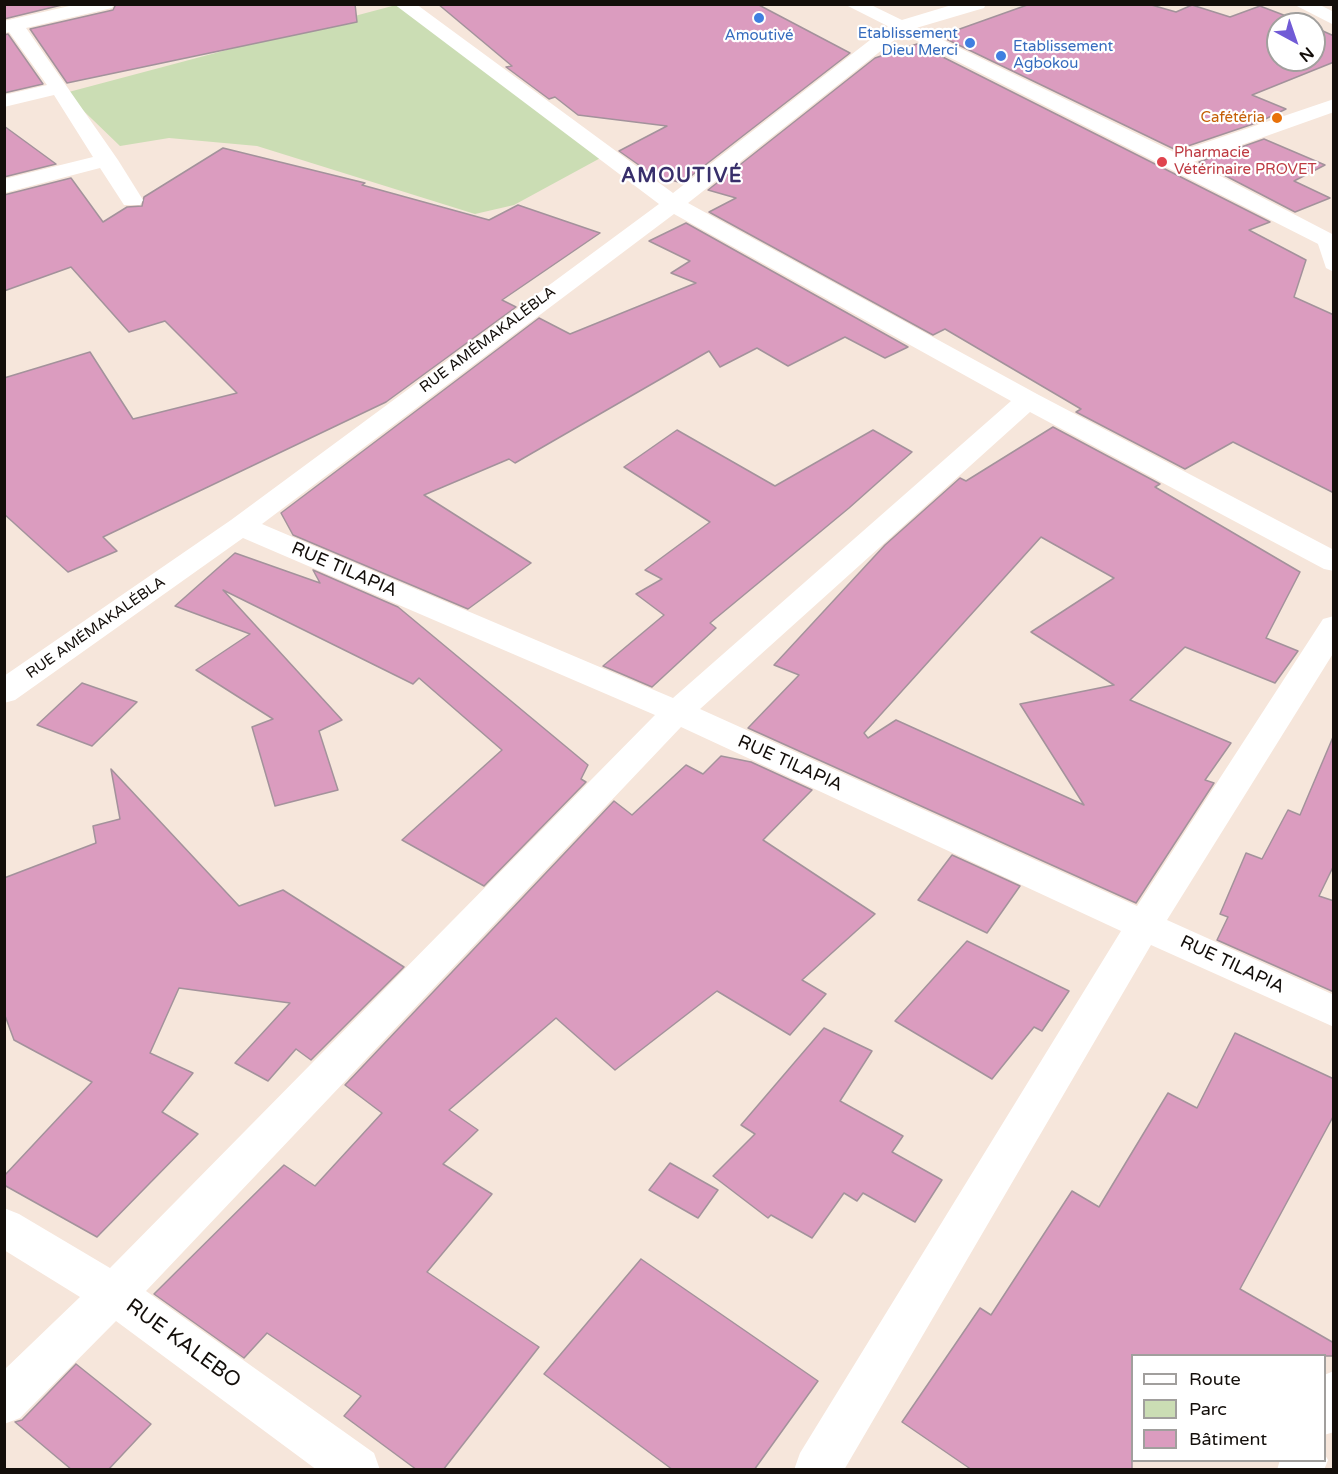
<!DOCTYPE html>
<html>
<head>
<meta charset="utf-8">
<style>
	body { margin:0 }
	#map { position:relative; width:1338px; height:1474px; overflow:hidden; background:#f6e6db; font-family:"Varela Round",sans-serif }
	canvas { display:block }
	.frame { position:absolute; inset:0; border:6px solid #130e0a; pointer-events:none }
	.legend { position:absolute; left:1131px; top:1354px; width:195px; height:108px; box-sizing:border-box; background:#fff; border:2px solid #a19f9d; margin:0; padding:8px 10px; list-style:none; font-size:18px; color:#130e0a }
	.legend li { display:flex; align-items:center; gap:12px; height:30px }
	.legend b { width:30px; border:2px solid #a19f9d }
	.north { position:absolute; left:1266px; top:12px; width:60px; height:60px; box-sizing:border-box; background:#fff; border:2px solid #a19f9d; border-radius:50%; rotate:140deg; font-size:16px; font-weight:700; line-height:24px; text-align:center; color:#130e0a }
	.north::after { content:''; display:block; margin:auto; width:21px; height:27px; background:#715bd6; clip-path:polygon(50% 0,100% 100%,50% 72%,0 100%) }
</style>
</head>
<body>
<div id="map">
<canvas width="1338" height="1474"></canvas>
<div class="frame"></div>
<ul class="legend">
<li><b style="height:8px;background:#fff"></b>Route</li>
<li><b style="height:16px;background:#cbddb4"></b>Parc</li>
<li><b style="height:16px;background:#db9cbf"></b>Bâtiment</li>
</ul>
<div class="north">N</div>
</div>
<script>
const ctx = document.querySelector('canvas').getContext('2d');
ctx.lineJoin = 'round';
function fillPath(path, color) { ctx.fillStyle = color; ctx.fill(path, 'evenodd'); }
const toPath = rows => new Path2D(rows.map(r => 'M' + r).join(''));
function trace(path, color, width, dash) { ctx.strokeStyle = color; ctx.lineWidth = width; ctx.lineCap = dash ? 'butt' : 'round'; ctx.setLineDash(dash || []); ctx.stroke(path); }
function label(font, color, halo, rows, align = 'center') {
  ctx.font = font + ' "Varela Round",sans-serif'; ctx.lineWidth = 4.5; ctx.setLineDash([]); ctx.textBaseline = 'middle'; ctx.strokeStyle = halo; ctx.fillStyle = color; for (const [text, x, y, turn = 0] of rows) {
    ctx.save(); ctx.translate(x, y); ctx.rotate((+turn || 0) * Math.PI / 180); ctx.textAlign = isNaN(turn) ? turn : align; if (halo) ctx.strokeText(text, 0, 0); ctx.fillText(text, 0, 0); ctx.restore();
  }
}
fillPath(toPath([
	[396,5,606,155,514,205,475,214,257,146,169,138,120,146,65,93]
]), '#cbddb4');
const building = toPath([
	[4,4,66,4,4,19,4,4],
	[116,4,355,4,357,22,67,83,30,29,113,10,116,4],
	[438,4,757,4,850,53,682,183,653,175,619,151,667,126,578,115,555,97,549,99,506,67,512,66,438,4],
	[1030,4,1148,4,1176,12,1192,5,1230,17,1260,6,1307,24,1278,24,1278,60,1314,60,1314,27,1334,36,1334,62,1252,95,1286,109,1259,122,1176,150,940,36,1030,4],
	[8,34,43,84,4,93,4,35,8,34],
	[917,44,1270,222,1249,230,1306,260,1294,297,1334,315,1334,493,1233,442,1185,469,1076,412,1081,409,945,329,933,335,709,212,736,198,708,190,875,58,917,44],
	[4,126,56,164,4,177,4,126],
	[1264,139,1325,165,1294,181,1330,198,1295,212,1199,162,1264,139],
	[223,148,365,183,362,185,489,220,518,205,600,233,502,300,516,307,386,402,103,537,117,551,68,572,4,514,4,378,90,352,133,419,237,393,165,321,129,332,71,267,4,291,4,195,71,178,103,222,127,207,142,206,144,197,223,148],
	[686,223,908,347,885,358,845,337,788,366,757,348,720,367,709,351,515,463,509,459,424,495,531,563,468,609,293,535,281,513,539,318,570,334,696,283,671,273,690,261,649,241,686,223],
	[1053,427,1160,484,1155,487,1300,572,1266,638,1298,651,1275,683,1185,647,1130,700,1231,743,1205,780,1214,783,1136,903,748,728,799,675,774,665,885,545,960,478,966,481,1053,427],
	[1041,537,1114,578,1031,632,1114,685,1020,704,1084,805,896,720,868,738,864,733,1041,537],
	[677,430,775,486,873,430,912,452,849,508,710,623,716,628,652,687,603,666,664,615,636,594,662,579,645,570,710,522,624,467,677,430],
	[235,553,320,583,313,570,398,607,588,765,581,779,586,782,484,886,402,840,502,750,419,678,413,684,223,590,342,720,319,731,338,790,275,806,252,727,273,719,196,670,250,634,175,606,235,553],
	[82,683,137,702,92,746,37,725,82,683],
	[1333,737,1334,865,1319,896,1334,901,1334,992,1217,940,1228,917,1220,914,1246,853,1262,859,1288,810,1300,815,1333,737],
	[721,756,751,762,812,790,763,840,875,914,802,980,826,994,790,1035,717,991,615,1070,556,1018,449,1110,478,1130,443,1164,492,1194,427,1272,539,1347,443,1470,417,1470,344,1416,361,1396,267,1333,244,1358,154,1294,284,1165,315,1186,382,1113,345,1085,614,801,632,815,686,765,703,774,721,756],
	[111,769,239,906,283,890,404,967,311,1060,296,1049,268,1081,235,1063,290,1003,179,988,150,1053,193,1073,162,1112,198,1134,97,1237,4,1185,4,1176,92,1082,14,1040,4,1013,4,878,96,843,93,826,120,819,111,769],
	[952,855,1020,886,987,933,918,900,952,855],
	[967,941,1069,991,1042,1031,1034,1027,992,1079,895,1021,967,941],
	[824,1028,872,1051,840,1101,903,1136,892,1152,942,1180,915,1222,863,1193,857,1201,844,1193,812,1238,771,1215,768,1218,713,1176,755,1134,741,1125,824,1028],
	[1235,1033,1334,1079,1334,1115,1240,1289,1334,1343,1334,1356,1132,1356,1132,1470,972,1470,902,1422,980,1308,991,1315,1072,1191,1099,1207,1168,1093,1197,1108,1235,1033],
	[670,1163,718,1190,698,1218,649,1190,670,1163],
	[641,1259,818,1381,754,1470,673,1470,544,1374,641,1259],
	[76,1364,151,1424,108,1470,72,1470,15,1422,22,1420,76,1364]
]);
fillPath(building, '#db9cbf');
trace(building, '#a3929b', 1.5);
fillPath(toPath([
	[1324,237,1329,238,1334,246,1334,272,1326,268,1317,241,1324,237]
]), '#fff');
fillPath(toPath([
	[78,4,114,4,112,8,26,28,118,160,143,200,140,205,124,205,100,168,4,193,4,179,93,157,54,95,4,107,4,95,47,85,9,32,4,33,4,21,78,4],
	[394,4,416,4,673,193,892,23,955,4,986,4,984,8,906,31,688,203,1037,394,1334,550,1334,571,1324,569,1030,412,700,709,1137,906,1323,619,1334,616,1334,652,1167,920,1334,995,1334,1027,1151,945,844,1470,794,1470,800,1453,1121,931,681,727,146,1291,374,1453,380,1470,317,1470,116,1321,20,1418,4,1424,4,1370,80,1297,4,1250,4,1208,19,1214,110,1268,655,715,243,538,15,700,4,703,4,676,231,520,659,204,394,4],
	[674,214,1011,401,673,698,262,524,674,214],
	[1334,99,1334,112,1182,166,1166,166,1163,161,1166,156,1334,99],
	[1334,1371,1334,1432,1324,1435,1324,1375,1334,1371],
	[1324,1453,1328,1460,1324,1470,1277,1470,1280,1460,1324,1460,1324,1453]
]), '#fff');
fillPath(toPath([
	[844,4,869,4,1182,156,1334,235,1334,252,844,4],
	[1293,4,1318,4,1334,12,1334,25,1293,4]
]), '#fff');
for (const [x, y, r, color] of [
	[759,18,6,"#3f7fe0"],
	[970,43,6,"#3f7fe0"],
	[1001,56,6,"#3f7fe0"],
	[1277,118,6,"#e8710a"],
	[1162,162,6,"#e0444e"]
]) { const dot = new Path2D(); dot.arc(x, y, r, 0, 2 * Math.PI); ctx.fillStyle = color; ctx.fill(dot); trace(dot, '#fff', 2); }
label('15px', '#366cbe', '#fff', [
	["Etablissement",958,34],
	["Dieu Merci",958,51],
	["Amoutivé",759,36,"center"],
	["Etablissement",1013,47,"left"],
	["Agbokou",1013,64,"left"]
], 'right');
label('15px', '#c56008', '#fff', [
	["Cafétéria",1265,118]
], 'right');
label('15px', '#be3a42', '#fff', [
	["Pharmacie",1174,153],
	["Vétérinaire PROVET",1174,170]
], 'left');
label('15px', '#130e0a', '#fff', [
	["RUE AMÉMAKALÉBLA",488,340,-37],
	["RUE AMÉMAKALÉBLA",96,628,-35]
]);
label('18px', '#130e0a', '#fff', [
	["RUE TILAPIA",344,570,23],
	["RUE TILAPIA",790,764,24],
	["RUE TILAPIA",1232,965,25]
]);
ctx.letterSpacing = '1.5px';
label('bold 20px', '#382f6b', '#fff', [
	["AMOUTIVÉ",682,177]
]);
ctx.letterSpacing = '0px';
label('21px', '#130e0a', '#fff', [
	["RUE KALEBO",183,1344,36]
]);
</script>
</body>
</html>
